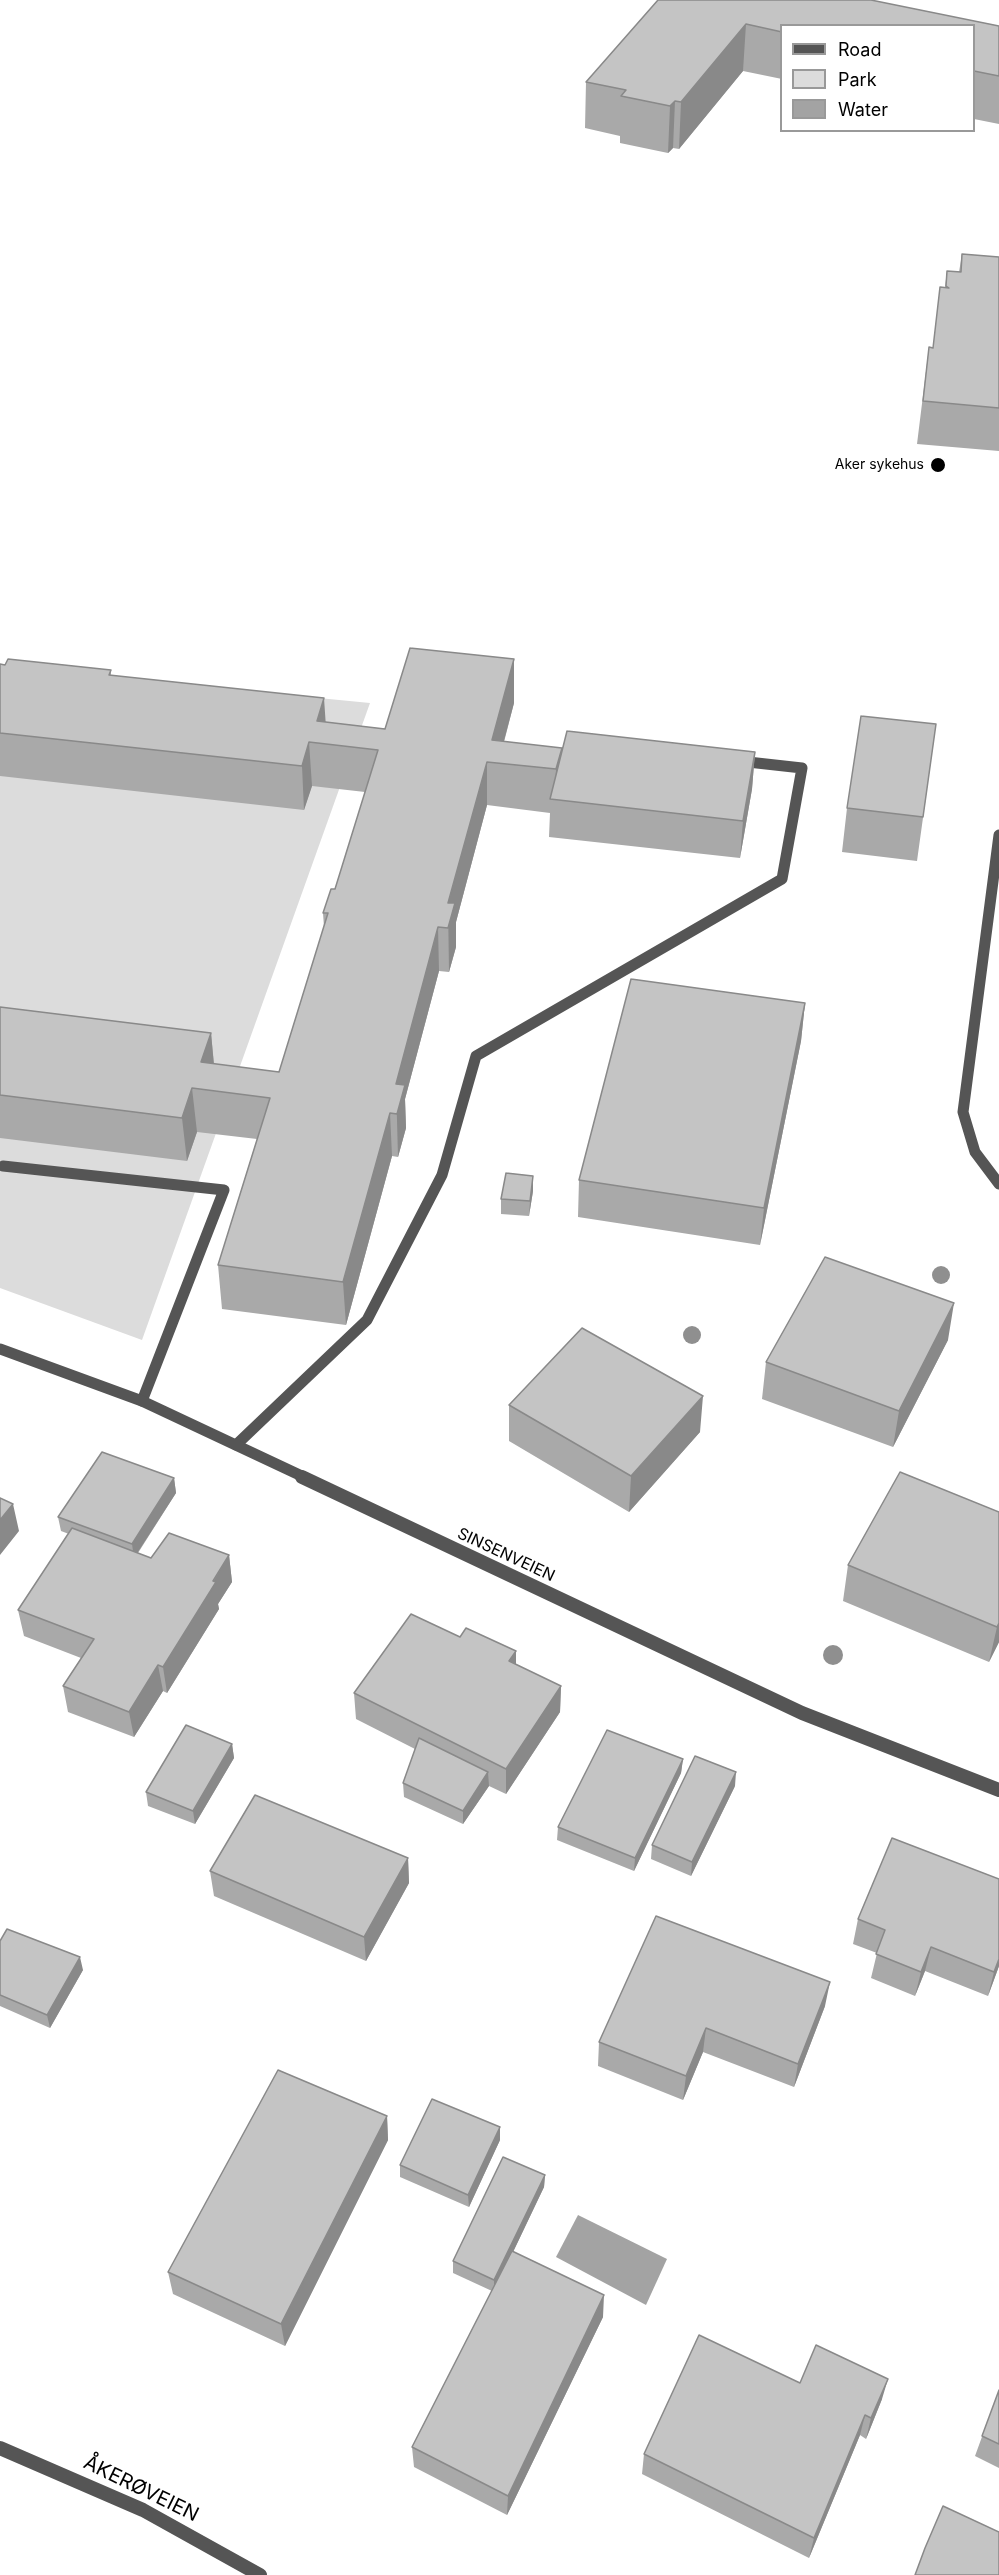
<!DOCTYPE html>
<html>
<head>
<meta charset="utf-8">
<style>
	body { margin:0 }
	#map { position:relative; width:999px; height:2575px; overflow:hidden; background:#fff; font-family:Inter,sans-serif }
	canvas { display:block }
	.legend { position:absolute; left:780px; top:24px; width:195px; height:108px; box-sizing:border-box; background:#fff; border:2px solid #999; margin:0; padding:8px 10px; list-style:none; font-size:18px; color:#000 }
	.legend li { display:flex; align-items:center; gap:12px; height:30px }
	.legend b { width:30px; border:2px solid #999 }
</style>
</head>
<body>
<div id="map">
<canvas width="999" height="2575"></canvas>
<ul class="legend">
<li><b style="height:8px;background:#555"></b>Road</li>
<li><b style="height:16px;background:#dcdcdc"></b>Park</li>
<li><b style="height:16px;background:#a3a3a3"></b>Water</li>
</ul>
</div>
<script>
const ctx = document.querySelector('canvas').getContext('2d');
ctx.lineJoin = 'round';
function fillPath(path, color) { ctx.fillStyle = color; ctx.fill(path, 'evenodd'); }
const toPath = rows => new Path2D(rows.map(r => 'M' + r).join(''));
function trace(path, color, width, dash) { ctx.strokeStyle = color; ctx.lineWidth = width; ctx.lineCap = dash ? 'butt' : 'round'; ctx.setLineDash(dash || []); ctx.stroke(path); }
function label(font, color, halo, rows, align = 'center') {
  ctx.font = font + ' Inter,sans-serif'; ctx.lineWidth = 4.5; ctx.setLineDash([]); ctx.textBaseline = 'middle'; ctx.strokeStyle = halo; ctx.fillStyle = color; for (const [text, x, y, turn = 0] of rows) {
    ctx.save(); ctx.translate(x, y); ctx.rotate((+turn || 0) * Math.PI / 180); ctx.textAlign = isNaN(turn) ? turn : align; if (halo) ctx.strokeText(text, 0, 0); ctx.fillText(text, 0, 0); ctx.restore();
  }
}
fillPath(toPath([
	[0,667,370,703,142,1340,0,1288]
]), '#dcdcdc');
fillPath(toPath([
	[578,2215,667,2259,646,2305,556,2257]
]), '#a3a3a3');
trace(toPath([
	[999,835,963,1112,975,1152,999,1184],
	[3,1166,224,1190,142,1401],
	[236,1445,367,1320,442,1175,476,1056,782,879,802,768,739,761]
]), '#555', 11);
trace(toPath([
	[0,1349,142,1401,306,1478]
]), '#555', 11);
trace(toPath([
	[302,1477,802,1713,999,1790],
	[0,2448,143,2510,260,2575]
]), '#555', 14);
ctx.fillStyle = '#8f8f8f';
for (const [x, y, r] of [
	[941,1275,9],
	[692,1335,9],
	[833,1655,10]
]) { ctx.beginPath(); ctx.arc(x, y, r, 0, 2 * Math.PI); ctx.fill(); }
fillPath(toPath([
	[658,0,999,26,999,124,974,119,974,26,782,26,782,79,743,71,679,149,673,148,668,153,620,143,620,136,585,128,586,82],
	[962,254,999,257,999,451,917,444,929,347,933,348,945,287,947,271,959,272],
	[0,664,111,670,111,675,326,722,385,729,514,703,504,742,562,754,755,752,752,789,740,858,549,837,550,813,487,805,456,922,456,947,449,972,439,971,405,1099,406,1128,398,1157,392,1156,346,1325,222,1309,218,1265,257,1139,197,1132,187,1161,0,1138,0,1007,211,1033,214,1064,279,1072,324,927,323,913,335,889,365,792,312,786,304,810,0,776],
	[936,724,917,861,842,852,847,808],
	[805,1003,801,1041,760,1245,578,1217,579,1180],
	[533,1191,529,1216,501,1214,501,1199],
	[948,1340,893,1447,762,1399,766,1362],
	[509,1405,700,1432,629,1512,509,1441],
	[174,1478,176,1493,138,1553,151,1558,229,1555,232,1582,218,1604,219,1609,167,1693,163,1691,134,1737,68,1712,63,1686,81,1658,24,1636,18,1610,69,1534,61,1531,58,1517],
	[999,1512,999,1642,989,1662,843,1601,848,1565],
	[561,1686,560,1712,506,1794,489,1786,463,1824,404,1797,403,1783,415,1749,356,1719,354,1693],
	[232,1744,234,1758,195,1824,148,1806,146,1792],
	[683,1759,681,1773,634,1871,557,1840,558,1827],
	[735,1786,691,1876,651,1859,652,1845],
	[408,1858,409,1883,366,1961,214,1896,210,1871],
	[858,1919,999,1966,988,1996,925,1971,915,1996,871,1978,877,1953,853,1944],
	[0,1941,83,1970,50,2028,0,2006],
	[825,2006,794,2087,703,2052,683,2100,598,2066,599,2042],
	[387,2116,388,2140,285,2346,173,2294,168,2272],
	[500,2140,469,2207,400,2177,400,2165],
	[545,2175,544,2187,513,2252,603,2317,507,2515,414,2467,412,2447,492,2291,453,2273,453,2261],
	[800,2383,882,2399,866,2439,860,2435,809,2558,642,2474,644,2454],
	[999,2390,999,2468,975,2456]
]), '#a9a9a9');
fillPath(toPath([
	[746,24,743,71,679,149,681,102],
	[675,101,673,148,668,153,670,106],
	[514,659,514,703,498,763,492,740],
	[324,698,327,742,317,721],
	[309,742,312,786,304,810,302,766],
	[562,748,561,792,555,800,556,769],
	[755,752,752,789,740,858,743,821],
	[487,762,487,805,456,922,456,947,449,972,448,903],
	[438,927,439,971,405,1099,406,1128,398,1157,396,1084],
	[805,1003,801,1041,760,1245,764,1208],
	[211,1033,215,1077,201,1062],
	[192,1088,197,1132,187,1161,182,1118],
	[390,1113,392,1156,346,1325,343,1282],
	[533,1176,533,1191,529,1216,530,1201],
	[954,1303,948,1340,893,1447,899,1411],
	[703,1396,700,1432,629,1512,631,1476],
	[174,1478,176,1493,134,1558,132,1544],
	[13,1504,19,1531,0,1555,0,1520],
	[229,1555,232,1582,218,1604,219,1609,167,1693,163,1667],
	[999,1623,999,1642,989,1662,997,1627],
	[516,1651,516,1678,509,1661],
	[158,1665,163,1691,134,1737,129,1712],
	[561,1686,560,1712,506,1794,506,1769],
	[232,1744,234,1758,195,1824,193,1811],
	[683,1759,681,1773,634,1871,635,1858],
	[488,1772,489,1786,463,1824,463,1811],
	[736,1772,735,1786,691,1876,692,1862],
	[408,1858,409,1883,366,1961,364,1937],
	[931,1947,925,1971,915,1996,921,1972],
	[80,1957,83,1970,50,2028,47,2015],
	[999,1959,999,1966,988,1996,994,1972],
	[830,1982,825,2006,794,2087,798,2064],
	[706,2028,703,2052,683,2100,686,2076],
	[387,2116,388,2140,285,2346,281,2324],
	[500,2127,500,2140,469,2207,468,2195],
	[545,2175,544,2187,494,2292,494,2280],
	[604,2295,603,2317,507,2515,508,2496],
	[888,2379,882,2399,866,2439,871,2418],
	[865,2415,860,2435,809,2558,814,2538]
]), '#898989');
const building = toPath([
	[658,0,871,0,999,26,999,76,974,71,974,26,782,26,782,32,746,24,681,102,675,101,670,106,621,96,626,90,586,82,658,0],
	[962,254,999,257,999,408,923,401,929,347,933,348,940,287,949,288,946,286,947,271,961,272,962,254],
	[410,648,514,659,492,740,562,748,556,769,487,762,448,903,455,903,448,928,438,927,396,1084,405,1085,397,1114,390,1113,343,1282,218,1265,270,1098,192,1088,182,1118,0,1095,0,1007,211,1033,201,1062,279,1072,328,913,323,913,331,889,335,889,378,750,309,742,302,766,0,733,0,664,5,665,8,659,111,670,109,675,324,698,317,721,385,729,410,648],
	[861,716,936,724,923,817,847,808,861,716],
	[567,731,755,752,743,821,550,799,567,731],
	[631,979,805,1003,764,1208,579,1180,631,979],
	[506,1173,533,1176,530,1201,501,1199,506,1173],
	[825,1257,954,1303,899,1411,766,1362,825,1257],
	[582,1328,703,1396,631,1476,509,1405,582,1328],
	[102,1452,174,1478,132,1544,58,1517,102,1452],
	[900,1472,999,1512,999,1623,997,1627,848,1565,900,1472],
	[0,1498,13,1504,0,1520,0,1498],
	[72,1528,151,1558,169,1533,229,1555,213,1581,216,1582,163,1667,158,1665,129,1712,63,1686,94,1639,18,1610,72,1528],
	[411,1614,460,1637,466,1628,516,1651,509,1661,561,1686,506,1769,354,1693,411,1614],
	[186,1725,232,1744,193,1811,146,1792,186,1725],
	[607,1730,683,1759,635,1858,558,1827,607,1730],
	[419,1738,488,1772,463,1811,403,1783,419,1738],
	[695,1756,736,1772,692,1862,652,1845,695,1756],
	[255,1795,408,1858,364,1937,210,1871,255,1795],
	[892,1838,999,1879,999,1959,994,1972,931,1947,921,1972,876,1954,885,1930,858,1919,892,1838],
	[656,1916,830,1982,798,2064,706,2028,686,2076,599,2042,656,1916],
	[7,1929,80,1957,47,2015,0,1995,0,1941,7,1929],
	[278,2070,387,2116,281,2324,168,2272,278,2070],
	[432,2099,500,2127,468,2195,400,2165,432,2099],
	[503,2157,545,2175,494,2280,453,2261,503,2157],
	[512,2251,604,2295,508,2496,412,2447,512,2251],
	[699,2335,800,2383,816,2345,888,2379,871,2418,865,2415,814,2538,644,2454,699,2335],
	[999,2390,999,2444,982,2436,999,2390],
	[943,2506,999,2532,999,2575,915,2575,925,2548,943,2506]
]);
fillPath(building, '#c4c4c4');
trace(building, '#898989', 1.5);
for (const [x, y, r, color] of [
	[938,465,8,"#000"]
]) { const dot = new Path2D(); dot.arc(x, y, r, 0, 2 * Math.PI); ctx.fillStyle = color; ctx.fill(dot); trace(dot, '#fff', 2); }
label('14px', '#000', '#fff', [
	["Aker sykehus",924,465]
], 'right');
label('16px', '#000', '#fff', [
	["SINSENVEIEN",506,1555,25]
]);
label('20px', '#000', '#fff', [
	["ÅKERØVEIEN",141,2489,26]
]);
</script>
</body>
</html>
